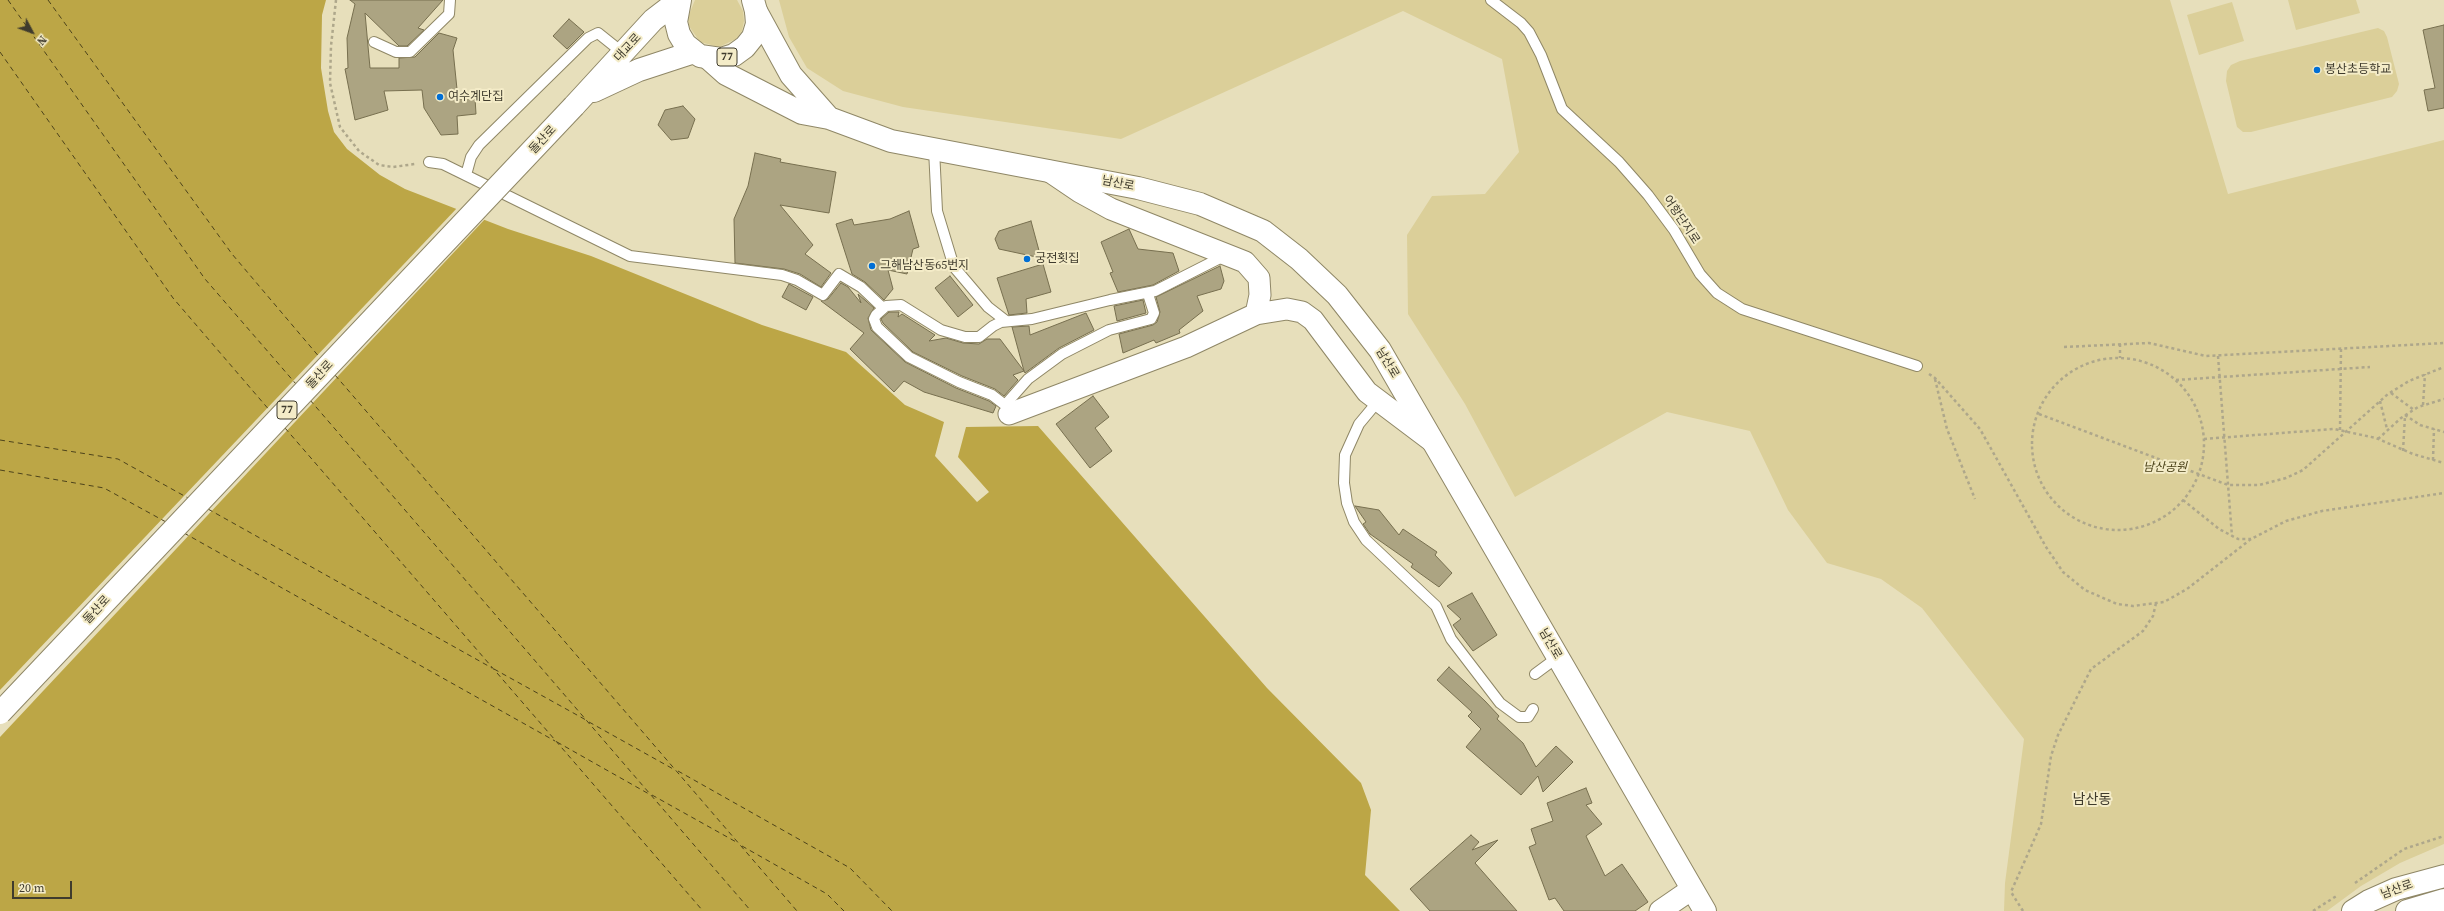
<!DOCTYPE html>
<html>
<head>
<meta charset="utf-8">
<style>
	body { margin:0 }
	#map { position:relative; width:2444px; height:911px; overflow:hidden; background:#e7dfbb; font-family:"Source Serif 4",serif }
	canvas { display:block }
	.north { position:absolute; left:12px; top:12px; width:40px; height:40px; -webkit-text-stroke:3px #f4ecc8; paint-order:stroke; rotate:131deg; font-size:11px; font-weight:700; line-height:16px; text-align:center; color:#3f3b2d }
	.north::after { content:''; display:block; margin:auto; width:14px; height:18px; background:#3f3b2d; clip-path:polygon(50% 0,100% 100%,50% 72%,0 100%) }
	.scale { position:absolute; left:12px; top:881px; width:60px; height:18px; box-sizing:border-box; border:2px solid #3f3b2d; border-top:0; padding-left:5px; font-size:12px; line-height:14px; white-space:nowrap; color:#3f3b2d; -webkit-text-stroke:3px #f4ecc8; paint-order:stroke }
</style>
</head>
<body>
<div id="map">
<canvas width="2444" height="911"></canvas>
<div class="north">N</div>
<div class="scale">20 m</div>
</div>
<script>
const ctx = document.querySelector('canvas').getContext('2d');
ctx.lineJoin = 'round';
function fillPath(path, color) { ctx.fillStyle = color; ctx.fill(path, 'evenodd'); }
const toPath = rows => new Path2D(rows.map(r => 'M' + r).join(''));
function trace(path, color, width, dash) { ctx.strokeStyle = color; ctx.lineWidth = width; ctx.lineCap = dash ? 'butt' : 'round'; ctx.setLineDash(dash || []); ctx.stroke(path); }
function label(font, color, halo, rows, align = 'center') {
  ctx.font = font + ' "Source Serif 4","Noto Sans KR",serif'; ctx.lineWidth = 4; ctx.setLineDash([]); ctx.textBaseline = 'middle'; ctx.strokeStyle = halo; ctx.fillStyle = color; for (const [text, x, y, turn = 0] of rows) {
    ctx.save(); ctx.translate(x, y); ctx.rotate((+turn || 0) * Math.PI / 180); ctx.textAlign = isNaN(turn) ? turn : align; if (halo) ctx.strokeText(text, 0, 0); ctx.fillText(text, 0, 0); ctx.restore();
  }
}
fillPath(toPath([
	[695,0,737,0,743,11,744,21,742,31,736,39,719,47,700,42,689,26,688,17],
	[779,0,2170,0,2228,194,2444,140,2444,844,2400,863,2361,886,2327,911,2004,911,2005,883,2024,739,1922,608,1881,579,1827,563,1788,510,1750,431,1667,412,1515,497,1465,404,1408,314,1407,235,1432,196,1485,194,1519,152,1502,59,1403,11,1121,139,903,107,843,91,807,68,789,37],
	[2288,0,2356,0,2360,13,2296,30],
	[2232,2,2244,41,2199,55,2187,15],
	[2378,28,2384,31,2387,37,2399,84,2397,91,2392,97,2251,132,2243,132,2237,127,2226,81,2227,71,2231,65,2240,61]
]), '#dbcf99');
fillPath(toPath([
	[0,0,326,0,322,15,321,68,328,111,334,132,347,149,380,175,405,189,508,229,591,256,762,325,846,352,905,405,944,422,935,456,977,502,989,492,958,457,966,427,1038,426,1267,688,1361,783,1371,810,1365,875,1400,911,0,911]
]), '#bca646');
fillPath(toPath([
	[458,207,486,218,0,737,0,690]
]), '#e7dfbb');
trace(toPath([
	[8,0,205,279,296,384],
	[48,0,232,254,321,359],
	[0,52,173,298,271,412],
	[335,375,797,911],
	[310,400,751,911],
	[285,428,703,911],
	[0,440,118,459,188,498],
	[0,470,104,488,166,522],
	[208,509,492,668],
	[184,533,555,741],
	[494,669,586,720],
	[589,722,675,770],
	[557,742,649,794],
	[678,771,850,868,892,911],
	[652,795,738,843],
	[742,846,827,894,844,911]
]), '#4d431b', 1, [5, 4]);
const building = toPath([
	[350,0,443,0,418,28,424,30,407,46,399,46,365,13,370,68,399,68,399,58,415,57,439,33,457,38,453,50,458,99,475,98,476,114,457,116,458,134,441,135,424,108,422,90,384,91,388,110,355,120,345,69,348,68,347,38,355,4,350,0],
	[569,19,584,32,567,49,553,36,569,19],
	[2444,25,2444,108,2428,111,2424,90,2435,88,2423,30,2444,25],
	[683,106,695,119,688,138,671,140,658,125,665,110,683,106],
	[755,153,781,159,780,162,836,172,829,213,780,205,813,245,805,254,831,273,821,287,800,274,784,269,735,263,734,219,748,186,755,153],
	[909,211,919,247,913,249,907,274,888,270,893,289,884,300,865,282,852,274,836,224,852,219,854,225,890,219,909,211],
	[1031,221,1041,258,999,249,995,239,999,231,1031,221],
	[1129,229,1138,249,1173,253,1179,271,1153,285,1118,292,1110,273,1113,272,1101,242,1129,229],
	[1043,264,1051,292,1026,299,1027,313,1009,315,997,278,1043,264],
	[1220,266,1224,281,1221,289,1197,296,1203,311,1179,330,1180,333,1156,343,1154,340,1123,353,1119,334,1153,325,1157,322,1160,312,1156,297,1220,266],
	[950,276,973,305,958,317,935,288,950,276],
	[841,283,848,287,861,303,858,294,874,308,868,318,871,330,905,362,956,388,989,401,996,406,993,413,924,392,904,381,894,392,850,349,864,333,821,301,828,299,841,283],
	[789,284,813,297,806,310,782,297,789,284],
	[1143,300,1146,313,1117,321,1114,306,1143,300],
	[889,312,899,312,898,317,902,314,935,335,929,341,946,338,963,343,979,344,987,339,1000,339,1024,371,1012,327,1029,326,1030,335,1086,313,1094,330,1059,348,1025,373,1024,371,1013,375,1018,380,1004,396,995,389,962,376,913,352,883,323,881,319,889,312],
	[1093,396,1109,417,1095,428,1112,451,1090,468,1056,424,1093,396],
	[1355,506,1379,510,1399,535,1403,529,1437,552,1435,555,1452,573,1439,587,1411,567,1413,564,1370,534,1363,524,1366,522,1355,506],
	[1472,593,1497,635,1473,651,1453,625,1461,619,1447,606,1472,593],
	[1449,667,1485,701,1499,716,1497,719,1523,743,1536,767,1556,746,1573,762,1543,792,1538,776,1521,795,1466,747,1481,729,1468,716,1472,712,1437,680,1449,667],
	[1586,788,1592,803,1586,805,1602,824,1586,836,1605,876,1622,864,1648,902,1635,911,1564,911,1555,898,1549,900,1529,847,1536,844,1531,829,1553,821,1547,803,1586,788],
	[1471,835,1479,842,1472,850,1498,840,1475,863,1517,911,1430,911,1410,889,1471,835]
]);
fillPath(building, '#aca482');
trace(building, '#776f4f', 1);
const service = toPath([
	[1491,0,1521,23,1529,32,1541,55,1562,109,1619,162,1648,195,1674,230,1700,274,1717,293,1742,309,1917,366],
	[374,42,396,52,410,52,449,14,450,0],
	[934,149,937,211,954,267,988,307,1006,321],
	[429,162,443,164,630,256,782,275,797,280,823,295,839,274,861,287,883,308],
	[466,175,471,157,479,145,588,38,598,33,623,53],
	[1379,400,1359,424,1345,455,1344,483,1347,503,1354,522,1366,540,1436,606,1451,639,1500,703,1519,717,1528,717,1533,709],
	[1005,405,1028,379,1062,354,1109,330,1151,319,1154,313,1148,294],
	[1009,414,1005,405,992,395,959,382,909,357,877,327,874,319,876,315,886,306,901,305,941,330,965,337,979,337,993,326,1001,322,1032,319,1110,300,1155,291,1226,255],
	[1535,674,1558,657]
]);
const minor = toPath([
	[1049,171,1080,192,1111,209,1245,262,1259,278,1260,295,1256,314],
	[1009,414,1186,347,1256,314,1287,309,1302,312,1313,320,1367,392,1432,441],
	[1660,911,1692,889]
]);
const tertiary = toPath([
	[756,11,791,75,829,118],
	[708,58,726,74,802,113,829,118,891,141,1138,188,1200,204,1263,231,1299,259,1337,295,1380,350,1705,911],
	[2353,911,2369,901,2396,889,2444,876],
	[2407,911,2444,900]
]);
const primary = toPath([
	[680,0,676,22,679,34,685,44,700,56,721,59,734,55,745,47,753,37,757,24,756,11,753,0],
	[594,91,639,70,694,52],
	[574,106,653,20,679,0]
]);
trace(service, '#8f8766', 12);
trace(minor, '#8f8766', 23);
trace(tertiary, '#8f8766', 24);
trace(primary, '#8f8766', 24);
trace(toPath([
	[336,0,331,46,330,83,340,127,359,151,379,165,393,167,415,164],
	[2120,344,2120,358],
	[2064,347,2149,343,2206,356,2444,343],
	[2218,356,2232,536],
	'2032 444a86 86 0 1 1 172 0a86 86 0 1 1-172 0Z',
	[1929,374,1935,378,1980,429,2046,547,2063,572,2085,590,2117,604,2133,606,2164,602,2187,589,2251,539,2286,521,2322,511,2444,493],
	[1935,379,1947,429,1975,499],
	[2176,380,2370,367],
	[2391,393,2414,410],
	[2380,401,2387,429],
	[2423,405,2425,374],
	[2039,414,2228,485,2259,485,2286,478,2303,470,2388,394,2409,381,2444,367],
	[2405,415,2420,425,2444,432],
	[2340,430,2341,348],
	[2204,439,2334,429,2376,438,2413,454,2444,463],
	[2378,439,2401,418,2418,407,2444,399],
	[2403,451,2405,416],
	[2433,460,2434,429],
	[2183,500,2219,529,2238,539,2251,539],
	[2355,883,2404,849,2444,836],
	[2023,911,2011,892,2041,824,2051,756,2058,735,2091,669,2143,631,2153,616,2156,603],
	[2313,911,2338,895]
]), '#aea78b', 2.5, [3, 3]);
trace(service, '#fff', 10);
trace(minor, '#fff', 21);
trace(tertiary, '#fff', 22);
trace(primary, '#fff', 22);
const primaryBridge = toPath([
	[0,713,574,106]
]);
trace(primaryBridge, '#8f8766', 24, []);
trace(primaryBridge, '#fff', 22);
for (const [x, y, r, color] of [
	[2317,70,4,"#016fd6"],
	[440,97,4,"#016fd6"],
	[1027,259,4,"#016fd6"],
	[872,266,4,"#016fd6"]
]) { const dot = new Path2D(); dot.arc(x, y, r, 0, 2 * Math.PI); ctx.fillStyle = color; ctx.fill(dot); trace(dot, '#f4ecc8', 1.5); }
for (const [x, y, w] of [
	[727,57,20],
	[287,410,20]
]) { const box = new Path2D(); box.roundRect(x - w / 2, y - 9, w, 18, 3); ctx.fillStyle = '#f4ecc8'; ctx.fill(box); trace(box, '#3f3b2d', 1); }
label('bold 11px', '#3f3b2d', null, [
	["77",727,57],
	["77",287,410]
]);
label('12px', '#3f3b2d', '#f4ecc8', [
	["대교로",628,48,-47],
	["돌산로",543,140,-47],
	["남산로",1118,184,11],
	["어항단지로",1681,220,56],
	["남산로",1387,363,59],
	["돌산로",320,375,-47],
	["돌산로",97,610,-47],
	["남산로",1550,644,60],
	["남산로",2397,890,-20]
]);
label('12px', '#3f3b2d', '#f4ecc8', [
	["봉산초등학교",2325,70],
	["여수계단집",448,97],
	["궁전횟집",1035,259],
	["그해남산동65번지",880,266]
], 'left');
label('italic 12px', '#494017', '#f4ecc8', [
	["남산공원",2165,468]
]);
label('14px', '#3f3b2d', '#f4ecc8', [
	["남산동",2092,800]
]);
</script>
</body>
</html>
